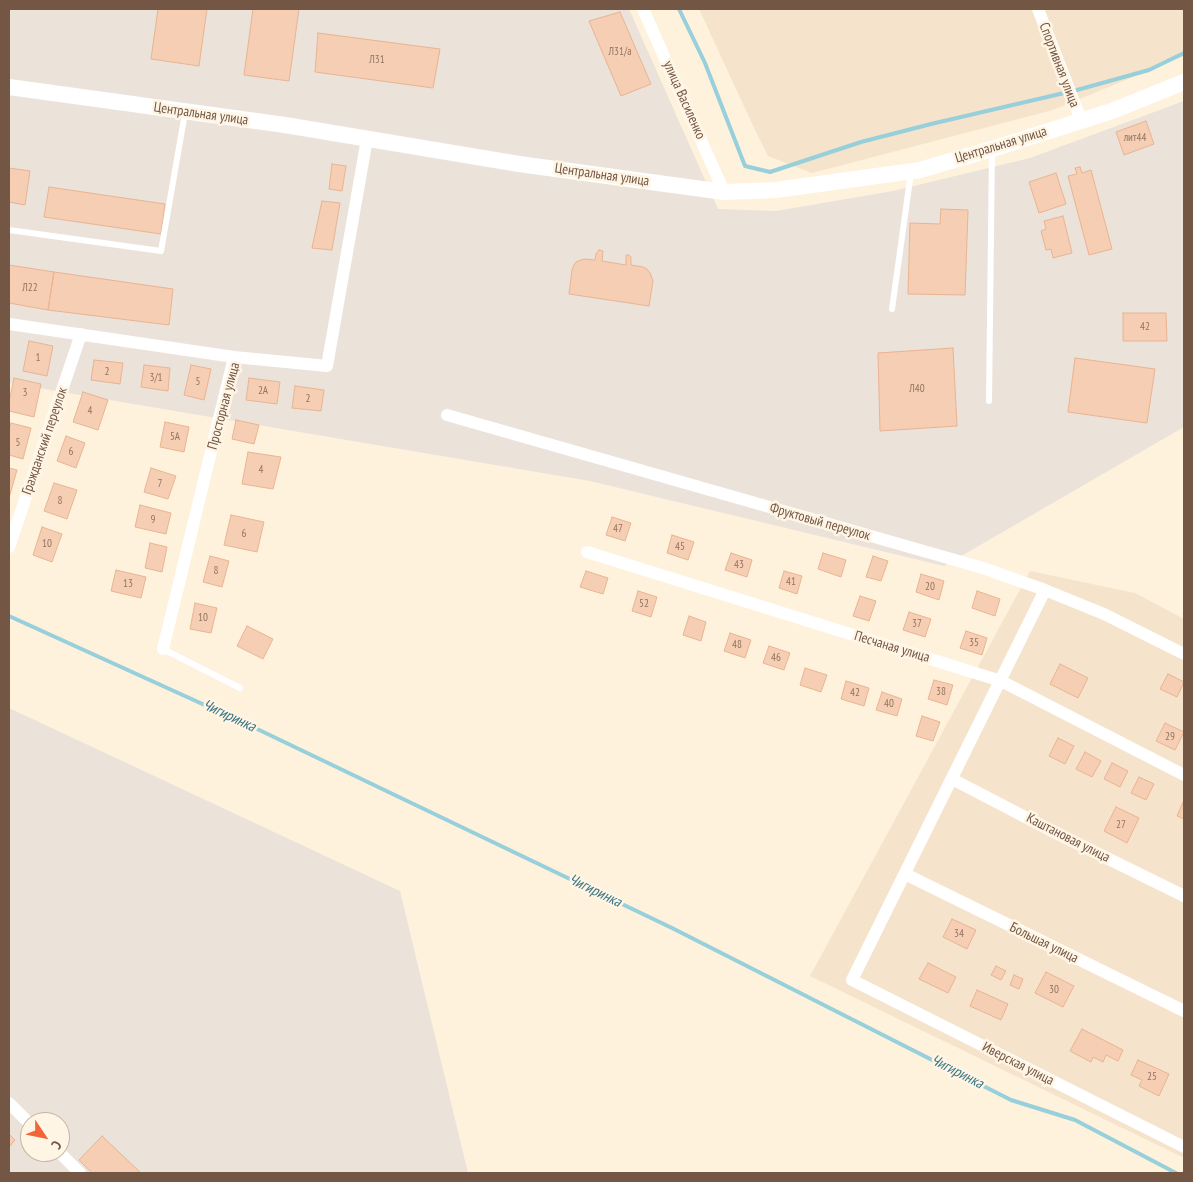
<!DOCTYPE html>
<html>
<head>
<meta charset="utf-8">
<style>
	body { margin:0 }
	#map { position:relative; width:1193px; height:1182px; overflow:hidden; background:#fef2dd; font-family:"PT Sans Narrow",sans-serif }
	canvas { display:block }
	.frame { position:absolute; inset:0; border:10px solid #745644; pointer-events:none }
	.north { position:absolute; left:20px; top:1112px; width:50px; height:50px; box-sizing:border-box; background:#fff5e5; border:1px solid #c7b5a5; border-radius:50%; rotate:124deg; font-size:14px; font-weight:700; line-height:20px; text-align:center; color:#745644 }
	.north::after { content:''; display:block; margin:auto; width:18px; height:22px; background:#f16539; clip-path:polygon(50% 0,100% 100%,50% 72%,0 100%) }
</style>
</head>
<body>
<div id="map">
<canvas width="1193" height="1182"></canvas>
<div class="frame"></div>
<div class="north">С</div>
</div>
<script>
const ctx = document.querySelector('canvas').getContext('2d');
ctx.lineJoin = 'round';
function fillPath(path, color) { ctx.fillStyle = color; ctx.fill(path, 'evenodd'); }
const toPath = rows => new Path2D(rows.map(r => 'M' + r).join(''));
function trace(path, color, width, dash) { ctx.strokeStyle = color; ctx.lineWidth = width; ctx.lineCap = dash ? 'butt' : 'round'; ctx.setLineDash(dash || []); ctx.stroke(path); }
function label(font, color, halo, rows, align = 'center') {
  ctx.font = font + ' "PT Sans Narrow",sans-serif'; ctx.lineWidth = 5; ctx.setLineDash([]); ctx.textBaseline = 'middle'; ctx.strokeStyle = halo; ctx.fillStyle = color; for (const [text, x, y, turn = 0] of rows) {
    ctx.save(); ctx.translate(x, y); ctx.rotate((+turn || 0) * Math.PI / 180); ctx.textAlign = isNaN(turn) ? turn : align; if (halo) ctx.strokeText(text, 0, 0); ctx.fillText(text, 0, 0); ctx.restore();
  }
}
fillPath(toPath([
	[699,9,1184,9,1184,56,1053,110,812,173,768,156,755,130],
	[1030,571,1135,593,1184,619,1184,1158,810,976]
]), '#f6e3cb');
fillPath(toPath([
	[9,9,629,9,718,209,776,211,893,191,1030,158,1184,101,1184,427,944,566,590,481,9,383],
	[9,708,400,891,468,1173,9,1173],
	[30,1122,60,1122,60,1152,30,1152]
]), '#ebe2da');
trace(toPath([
	[679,9,705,63,745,166,770,172,861,142,931,124,1077,90,1149,70,1184,53],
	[9,616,253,727,672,928,1011,1100,1075,1120,1176,1173]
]), '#97cfda', 4);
const building = toPath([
	[158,9,207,9,199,66,151,59,158,9],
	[253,9,299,9,289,81,244,75,253,9],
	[620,12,651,84,621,96,589,21,620,12],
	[318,33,440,49,433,88,315,72,318,33],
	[1146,121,1154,144,1124,155,1116,132,1146,121],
	[332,164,346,166,342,191,329,189,332,164],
	[1080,167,1082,173,1091,170,1112,249,1089,255,1068,176,1077,174,1075,168,1080,167],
	[9,168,30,171,25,205,9,202,9,168],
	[1056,173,1066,204,1039,213,1029,182,1056,173],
	[49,187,165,204,161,234,44,217,49,187],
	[322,201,340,203,332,250,312,248,322,201],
	[941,209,968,210,965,295,908,294,910,223,940,224,941,209],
	[1063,216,1072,253,1053,258,1051,249,1046,250,1041,231,1046,229,1044,221,1063,216],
	[599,250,603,251,602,261,626,265,626,255,629,255,631,257,631,265,643,267,647,269,650,273,653,281,649,306,569,294,572,270,574,265,576,262,584,259,595,260,596,254,599,250],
	[9,265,54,272,48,310,9,303,9,265],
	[54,272,173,289,169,325,48,310,54,272],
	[1123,313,1166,313,1167,341,1123,341,1123,313],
	[29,341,53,346,47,376,23,371,29,341],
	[953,348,957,426,880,431,878,353,953,348],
	[1075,358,1155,369,1147,423,1068,412,1075,358],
	[94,360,123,363,120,384,91,380,94,360],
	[144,365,170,368,168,391,141,387,144,365],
	[191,365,211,369,204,400,184,395,191,365],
	[14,378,41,384,34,417,9,411,9,402,14,378],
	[249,378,280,382,277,404,246,400,249,378],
	[295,386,324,390,321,411,292,408,295,386],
	[83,392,108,400,98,430,73,422,83,392],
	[236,420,259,425,254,444,232,439,236,420],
	[165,422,189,427,184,452,160,447,165,422],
	[11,423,31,428,23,459,9,455,9,430,11,423],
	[66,436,85,443,76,468,57,461,66,436],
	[248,452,281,457,273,489,242,484,248,452],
	[9,468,17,470,9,498,9,468],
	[151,468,176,476,168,499,144,492,151,468],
	[54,483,77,490,67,519,44,511,54,483],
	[140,505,171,513,166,534,135,527,140,505],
	[231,515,264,522,257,552,224,545,231,515],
	[612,517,631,523,625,541,606,535,612,517],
	[42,527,62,534,52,562,33,555,42,527],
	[672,535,694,542,688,560,667,553,672,535],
	[150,543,167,547,162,572,145,568,150,543],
	[731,553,752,560,747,577,725,570,731,553],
	[823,553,846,560,841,577,818,569,823,553],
	[210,556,229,561,222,587,203,582,210,556],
	[873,556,888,561,881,581,866,577,873,556],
	[116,570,146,577,141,598,111,591,116,570],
	[586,571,608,578,603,594,580,587,586,571],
	[784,571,802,576,797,594,779,588,784,571],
	[921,574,944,581,939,600,916,592,921,574],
	[638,591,657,597,651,617,632,611,638,591],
	[977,591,1000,599,995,616,972,608,977,591],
	[860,596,876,601,869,621,853,616,860,596],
	[195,603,217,608,211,633,190,629,195,603],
	[909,612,931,619,925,637,903,630,909,612],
	[689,616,706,622,701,641,683,635,689,616],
	[247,626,273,639,263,659,237,646,247,626],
	[966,631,987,638,982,655,960,648,966,631],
	[730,633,751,640,745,658,724,651,730,633],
	[769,646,790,653,784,670,763,663,769,646],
	[1060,664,1088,678,1078,698,1050,684,1060,664],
	[805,668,827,675,821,692,800,685,805,668],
	[1168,674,1184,682,1177,697,1160,689,1168,674],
	[934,680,953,685,947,705,928,699,934,680],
	[846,681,869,688,864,706,841,699,846,681],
	[882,692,902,699,897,716,876,710,882,692],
	[922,716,940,722,933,741,916,736,922,716],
	[1165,723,1184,732,1175,750,1156,741,1165,723],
	[1058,738,1074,746,1065,764,1049,756,1058,738],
	[1085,752,1101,761,1092,777,1076,769,1085,752],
	[1112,763,1128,771,1120,787,1104,779,1112,763],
	[1139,777,1154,784,1146,800,1131,793,1139,777],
	[1184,800,1184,819,1177,816,1184,800],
	[1116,807,1139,818,1127,843,1104,831,1116,807],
	[952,919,976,930,967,949,943,937,952,919],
	[928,963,956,977,948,993,919,979,928,963],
	[996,966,1006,971,1001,980,991,975,996,966],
	[1046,972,1074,986,1063,1007,1035,993,1046,972],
	[1014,975,1023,979,1019,989,1010,985,1014,975],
	[977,990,1008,1004,1001,1020,970,1006,977,990],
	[1082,1029,1123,1050,1118,1061,1106,1055,1103,1062,1093,1057,1091,1062,1070,1051,1082,1029],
	[1138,1060,1169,1074,1159,1096,1139,1086,1142,1080,1131,1075,1138,1060],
	[9,1134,15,1140,9,1147,9,1134],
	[102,1136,141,1173,92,1173,79,1160,102,1136]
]);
fillPath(building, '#f5ceb3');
trace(building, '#e9b492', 1);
trace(toPath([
	[9,230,161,251,185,113],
	[892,309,911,172],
	[989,401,992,150],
	[163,649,240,688]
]), '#fff', 6);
trace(toPath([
	[643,9,724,192],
	[1038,9,1081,120],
	[9,324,234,357,327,366,367,139],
	[447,415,983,568,1045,590,1104,614,1184,654],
	[9,547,81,334],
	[587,552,1001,681,1184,775],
	[1045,590,852,980,1184,1147],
	[163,649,234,357],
	[952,779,1050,830,1184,896],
	[905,874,1184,1011],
	[9,1103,30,1124],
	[59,1152,80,1173]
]), '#fff', 12);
trace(toPath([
	[9,87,285,125,519,164,724,192,776,190,920,170,992,149,1112,111,1184,82]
]), '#fff', 16);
label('11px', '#947460', null, [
	["Л31/а",620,52],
	["Л31",377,60],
	["лит44",1135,138],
	["Л22",30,288],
	["42",1145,327],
	["1",38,358],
	["2",107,372],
	["3/1",156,378],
	["5",198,382],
	["Л40",917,389],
	["2А",263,391],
	["3",25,393],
	["2",308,399],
	["4",90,411],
	["5А",175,437],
	["5",18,443],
	["6",71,452],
	["4",261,470],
	["7",160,484],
	["8",60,501],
	["9",153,520],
	["47",618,529],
	["6",244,534],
	["10",47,544],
	["45",680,547],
	["43",739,565],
	["8",216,571],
	["41",791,582],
	["13",128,584],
	["20",930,587],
	["52",644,604],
	["10",203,618],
	["37",917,624],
	["35",974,643],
	["48",737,645],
	["46",776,658],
	["38",941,692],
	["42",855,693],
	["40",889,704],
	["29",1170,737],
	["27",1121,825],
	["34",959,934],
	["30",1054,990],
	["25",1152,1077]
]);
label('14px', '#745644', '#fff5e5', [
	["Спортивная улица",1059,65,69],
	["улица Василенко",684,100,66],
	["Центральная улица",201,114,8],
	["Центральная улица",1001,145,-17],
	["Центральная улица",602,175,8],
	["Просторная улица",224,406,-75],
	["Гражданский переулок",45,441,-71],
	["Фруктовый переулок",820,522,16],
	["Песчаная улица",892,647,17],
	["Каштановая улица",1068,838,27],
	["Большая улица",1044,943,26],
	["Иверская улица",1018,1064,27]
]);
label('italic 15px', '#3b7683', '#fff5e5', [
	["Чигиринка",229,716,25],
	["Чигиринка",595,891,26],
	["Чигиринка",957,1072,27]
]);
</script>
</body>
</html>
